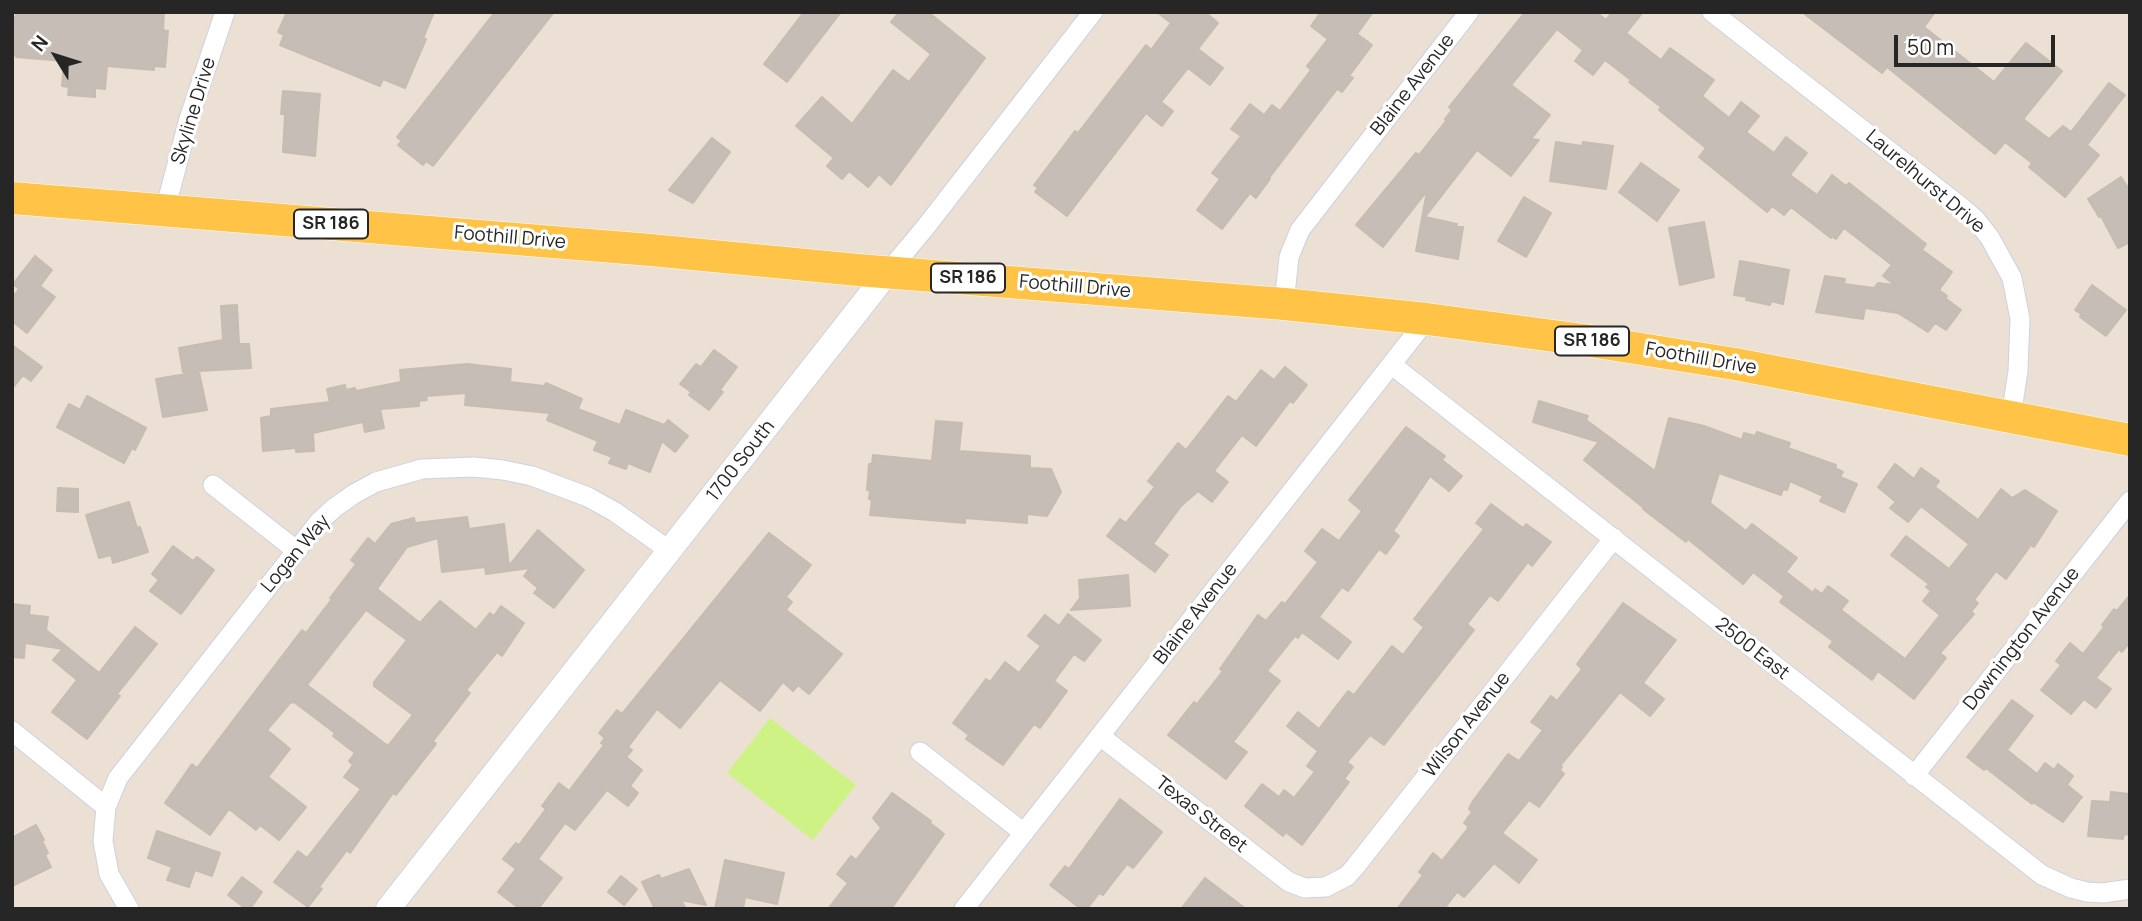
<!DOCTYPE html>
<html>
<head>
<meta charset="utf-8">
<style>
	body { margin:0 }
	#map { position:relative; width:2142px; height:921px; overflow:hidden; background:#ece0d5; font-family:Manrope,sans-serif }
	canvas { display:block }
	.frame { position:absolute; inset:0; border:14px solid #262626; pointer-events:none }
	.north { position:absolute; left:21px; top:21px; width:70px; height:70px; -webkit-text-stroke:5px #fff; paint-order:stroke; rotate:308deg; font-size:19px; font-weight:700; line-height:28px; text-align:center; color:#262626 }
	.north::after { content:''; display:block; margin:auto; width:24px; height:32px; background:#262626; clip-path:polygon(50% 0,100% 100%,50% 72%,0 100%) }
	.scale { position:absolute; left:1894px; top:35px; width:161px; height:32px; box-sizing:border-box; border:4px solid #262626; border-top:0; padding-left:9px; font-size:21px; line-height:24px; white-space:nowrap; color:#262626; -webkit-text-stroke:5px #fff; paint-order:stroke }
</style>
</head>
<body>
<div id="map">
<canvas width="2142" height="921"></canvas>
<div class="frame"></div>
<div class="north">N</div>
<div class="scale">50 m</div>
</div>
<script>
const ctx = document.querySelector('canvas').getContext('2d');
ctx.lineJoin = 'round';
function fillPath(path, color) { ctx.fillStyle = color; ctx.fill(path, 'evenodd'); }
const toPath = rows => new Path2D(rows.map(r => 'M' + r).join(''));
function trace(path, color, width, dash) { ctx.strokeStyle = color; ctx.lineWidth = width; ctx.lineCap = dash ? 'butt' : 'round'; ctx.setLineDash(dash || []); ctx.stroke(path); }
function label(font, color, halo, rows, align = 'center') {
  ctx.font = font + ' Manrope,sans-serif'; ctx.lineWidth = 6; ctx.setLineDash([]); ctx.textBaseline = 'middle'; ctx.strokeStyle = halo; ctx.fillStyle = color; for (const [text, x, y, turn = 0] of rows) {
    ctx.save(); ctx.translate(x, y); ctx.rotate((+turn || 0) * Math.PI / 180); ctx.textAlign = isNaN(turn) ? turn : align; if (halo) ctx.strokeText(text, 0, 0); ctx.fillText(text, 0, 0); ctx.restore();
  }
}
fillPath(toPath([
	[770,718,856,785,813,840,727,773]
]), '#cef285');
const building = toPath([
	[16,12,164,12,163,30,168,31,165,67,154,66,154,70,107,66,105,89,95,88,95,97,68,95,69,87,62,86,64,61,16,57,16,55,12,54,12,17,16,18,16,12],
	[287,12,434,12,423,38,426,39,405,88,383,79,380,86,280,45,284,35,278,32,287,12],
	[495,12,554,12,433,166,426,161,423,165,398,145,402,141,397,137,495,12],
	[804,12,841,12,787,82,764,64,804,12],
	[899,12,928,12,985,58,891,185,879,174,868,187,849,171,842,179,827,166,834,158,796,126,822,97,852,124,893,70,909,82,931,54,891,22,899,12],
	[1157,12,1205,12,1218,23,1198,49,1223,68,1210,85,1188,68,1161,102,1173,111,1162,126,1146,113,1067,216,1035,192,1038,188,1034,185,1075,131,1078,133,1146,45,1151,50,1171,23,1157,12],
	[1321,12,1373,12,1357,34,1372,45,1349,76,1353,78,1342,92,1337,89,1269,178,1270,179,1256,198,1250,193,1222,229,1197,210,1220,179,1212,173,1241,136,1231,129,1250,104,1264,115,1272,105,1280,111,1311,70,1307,66,1328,39,1311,26,1321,12],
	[1525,12,1596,12,1606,20,1612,12,1643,12,1626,33,1661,60,1670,48,1714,80,1702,96,1729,118,1741,102,1759,116,1746,132,1774,153,1786,137,1807,153,1790,175,1817,195,1832,175,1846,186,1849,183,1926,244,1922,250,1952,272,1939,290,1947,296,1945,298,1961,310,1946,330,1935,323,1928,332,1898,313,1865,308,1863,319,1816,312,1825,276,1845,279,1844,284,1874,288,1878,283,1895,285,1883,276,1892,265,1844,228,1836,239,1832,236,1831,238,1791,207,1784,215,1772,206,1767,212,1699,157,1706,148,1659,110,1661,107,1629,82,1631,80,1605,60,1593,75,1575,61,1583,50,1557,29,1511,85,1550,115,1531,139,1539,140,1511,176,1477,150,1425,217,1457,224,1456,227,1463,227,1458,259,1416,251,1427,191,1383,247,1356,225,1416,153,1419,155,1446,121,1445,119,1452,110,1449,107,1525,12],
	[1802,12,1935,12,1924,27,1994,82,2026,43,2062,71,2023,119,2049,139,2063,126,2071,132,2109,83,2125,95,2087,145,2099,155,2065,197,2029,167,2032,163,2005,142,1995,154,1887,67,1882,73,1802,12],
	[283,91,320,94,315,156,283,152,285,114,281,114,283,91],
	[712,138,730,152,693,203,669,190,712,138],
	[1556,142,1582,146,1583,142,1613,146,1606,189,1550,181,1556,142],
	[1641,163,1679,190,1657,221,1619,192,1641,163],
	[2121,177,2130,191,2130,242,2118,248,2101,216,2099,217,2088,199,2121,177],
	[1524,197,1551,213,1526,257,1498,241,1524,197],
	[1704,222,1714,277,1680,285,1669,228,1704,222],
	[35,256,52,270,40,286,55,297,27,333,12,321,12,298,19,289,13,284,35,256],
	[1740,261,1789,270,1783,304,1771,301,1770,305,1746,300,1747,297,1734,295,1740,261],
	[2092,285,2126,310,2106,336,2080,317,2081,314,2075,310,2092,285],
	[237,305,239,344,249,344,251,368,183,372,179,348,223,340,221,306,237,305],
	[12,345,42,367,31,381,23,375,12,389,12,345],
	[714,350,737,367,720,390,723,392,709,410,689,395,691,392,680,384,696,364,701,367,714,350],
	[467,364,511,369,510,382,544,386,546,383,582,399,578,409,620,425,626,410,664,425,668,420,688,436,675,452,662,441,650,472,628,463,626,469,609,463,612,457,594,450,598,441,547,420,550,413,465,405,466,393,426,396,427,400,419,401,419,406,380,409,384,428,365,432,363,422,313,433,314,451,296,452,296,448,263,451,261,418,271,416,271,409,330,402,327,389,345,385,346,390,355,388,356,391,401,382,400,370,467,364],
	[1285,367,1307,385,1293,403,1290,401,1256,446,1242,435,1214,471,1228,482,1212,502,1198,491,1181,506,1153,544,1168,555,1155,572,1107,536,1120,519,1126,523,1155,487,1148,481,1178,443,1186,450,1228,396,1236,402,1261,370,1274,380,1285,367],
	[199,372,207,410,163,417,156,379,199,372],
	[87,396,146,428,135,450,132,448,124,463,57,427,69,404,80,410,87,396],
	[1539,401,1588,416,1586,420,1655,471,1669,418,1704,426,1742,440,1744,433,1755,436,1757,432,1790,443,1788,448,1836,465,1835,468,1843,472,1840,477,1857,484,1844,512,1820,501,1823,496,1790,481,1787,490,1783,489,1781,495,1719,473,1710,503,1746,531,1752,524,1797,558,1786,572,1813,593,1815,589,1822,594,1828,586,1848,601,1841,610,1905,659,1940,615,1923,601,1931,591,1926,587,1929,584,1891,555,1906,536,1949,569,1969,544,1921,506,1908,522,1890,508,1896,502,1878,487,1895,464,1914,479,1921,468,1939,481,1935,487,1978,520,2001,489,2012,498,2025,490,2057,511,2034,547,2031,545,2006,579,1996,571,1974,600,1978,603,1971,612,1974,614,1940,653,1946,658,1914,699,1878,671,1872,680,1829,647,1833,641,1780,602,1784,596,1753,572,1743,584,1688,539,1686,542,1643,509,1644,508,1584,460,1599,442,1533,422,1539,401],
	[936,421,962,423,959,451,1030,456,1030,468,1051,469,1061,492,1047,516,1027,514,1027,523,965,518,965,523,870,515,872,500,869,499,870,490,867,490,869,464,872,464,873,455,932,461,936,421],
	[1406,427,1445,456,1442,460,1462,476,1449,491,1430,476,1393,531,1399,536,1386,554,1379,549,1348,591,1342,587,1319,617,1351,642,1338,659,1302,632,1298,638,1295,636,1267,671,1280,681,1233,742,1247,752,1226,779,1168,735,1194,702,1197,704,1223,671,1220,669,1258,615,1266,621,1282,602,1285,604,1318,562,1305,551,1322,529,1339,541,1362,511,1349,500,1406,427],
	[58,488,78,489,78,512,57,511,58,488],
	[129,502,137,528,140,527,148,552,113,563,111,555,99,558,86,515,129,502],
	[1491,504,1523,528,1526,524,1551,542,1532,566,1528,562,1498,601,1490,595,1467,624,1474,630,1384,745,1370,735,1347,762,1353,767,1344,779,1349,782,1302,845,1286,832,1283,836,1245,806,1262,784,1279,797,1284,790,1294,798,1315,772,1307,766,1318,751,1287,726,1298,712,1319,729,1348,691,1354,695,1392,646,1403,655,1424,627,1414,619,1484,529,1476,523,1491,504],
	[467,517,469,529,504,524,509,566,538,530,584,570,554,608,534,593,538,588,524,576,530,568,486,574,485,567,442,572,438,538,407,547,377,589,420,623,440,601,476,630,490,613,494,616,501,606,524,623,502,656,497,652,466,690,470,693,433,741,436,744,396,795,393,793,350,853,347,850,319,887,322,889,308,907,274,882,298,851,307,858,361,789,344,777,353,765,349,761,355,753,333,736,335,733,294,702,290,703,267,730,290,749,268,777,306,807,279,840,260,825,256,830,229,809,210,835,165,803,192,764,197,768,302,630,306,633,332,599,330,598,356,564,351,560,368,538,375,544,391,524,414,518,415,523,467,517],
	[366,610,407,640,374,682,374,686,413,715,388,746,307,685,366,610],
	[769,533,811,565,786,597,792,602,786,610,842,654,809,694,798,685,793,691,783,682,760,711,720,680,680,728,657,709,628,747,632,750,626,757,642,770,630,786,638,793,628,806,607,790,575,830,565,823,538,859,562,878,538,909,520,909,498,892,516,869,503,859,516,843,519,845,546,809,542,806,559,783,569,791,604,745,601,743,605,738,599,733,617,710,622,714,769,533],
	[173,546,193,561,197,557,214,570,181,614,150,591,159,580,152,574,173,546],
	[1128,575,1130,606,1071,610,1080,598,1079,580,1128,575],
	[2130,595,2130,642,2122,652,2119,649,2096,678,2111,689,2096,708,2084,699,2071,714,2041,690,2061,665,2056,661,2070,643,2083,654,2104,627,2102,625,2114,609,2117,611,2130,595],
	[1623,603,1676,640,1643,683,1664,699,1650,716,1620,692,1560,766,1562,767,1560,770,1564,774,1539,807,1529,800,1502,833,1537,860,1519,883,1494,863,1464,897,1457,892,1444,909,1397,909,1423,875,1419,872,1433,853,1442,861,1467,830,1468,826,1464,823,1472,812,1469,809,1473,801,1508,754,1519,761,1543,730,1531,722,1551,696,1557,701,1582,669,1577,664,1623,603],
	[12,604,30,606,29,615,48,617,46,630,99,673,135,627,157,644,117,694,120,696,87,739,52,712,77,680,53,660,63,649,25,643,24,658,12,657,12,604],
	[1068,614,1101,640,1084,661,1074,654,1054,681,1067,691,1040,728,1034,724,1003,765,966,739,969,735,953,723,986,679,990,682,1005,662,1019,673,1041,646,1028,636,1045,615,1059,626,1068,614],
	[2012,700,2033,716,2007,750,2037,774,2045,763,2054,770,2058,764,2073,776,2067,785,2082,797,2063,822,2033,802,2032,804,1986,768,1984,770,1967,757,2012,700],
	[2111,792,2130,794,2130,835,2124,834,2123,839,2088,836,2092,801,2110,802,2111,792],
	[892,793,931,821,930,823,944,834,891,909,828,909,848,883,837,874,851,856,856,860,881,828,873,818,892,793],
	[1120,799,1162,832,1133,868,1127,864,1103,895,1099,893,1087,909,1081,909,1050,885,1065,866,1069,869,1120,799],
	[36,825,44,840,42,841,48,853,45,855,51,867,12,886,12,838,36,825],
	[157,831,220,853,212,876,195,870,189,887,167,880,172,867,148,858,157,831],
	[725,860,784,873,777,904,745,897,743,909,715,909,725,860],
	[689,869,706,905,681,900,686,909,655,909,642,882,659,875,661,879,689,869],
	[621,876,637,889,624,905,608,892,621,876],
	[242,877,262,892,250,909,246,909,228,895,242,877],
	[1205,878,1246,909,1181,909,1205,878]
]);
fillPath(building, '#c6bdb6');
trace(building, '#c6bcb0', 2);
const minor = toPath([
	[1712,12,1961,207,1976,220,1990,238,2012,278,2020,319,2018,371,2011,417],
	[165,210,189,119,225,12],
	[888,272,924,229,1093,12],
	[1284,304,1289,257,1300,230,1469,12],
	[1392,365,2042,875,2071,888,2087,892,2103,893,2130,889],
	[213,485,297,551],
	[12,731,106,807],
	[1100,736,1289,882,1305,888,1326,887,1347,876,1355,867,1614,538],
	[920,752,1024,833],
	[1914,776,2130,501],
	[129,909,109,874,103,841,106,807,118,778,318,523,334,508,354,494,376,482,422,469,474,467,503,470,532,476,588,497,615,512,670,551],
	[964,909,1427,319]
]);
const tertiary = toPath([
	[388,909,888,272]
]);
const primary = toPath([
	[12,198,651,250,858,270,1284,304,1427,319,1591,341,1735,364,2130,440]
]);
trace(minor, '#cbd1e2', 21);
trace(tertiary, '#cbd1e2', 26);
trace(primary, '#fff', 33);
trace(minor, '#fff', 19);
trace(tertiary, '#fff', 24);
trace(primary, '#ffc347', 32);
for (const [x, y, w] of [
	[331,224,74],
	[968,278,74],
	[1592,341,74]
]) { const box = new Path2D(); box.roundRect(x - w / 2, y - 14.5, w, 29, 5); ctx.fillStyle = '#fff'; ctx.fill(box); trace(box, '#262626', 2); }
label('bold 18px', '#262626', null, [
	["SR 186",331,224],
	["SR 186",968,278],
	["SR 186",1592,341]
]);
label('19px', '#262626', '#fff', [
	["Blaine Avenue",1413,85,-52],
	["Skyline Drive",194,111,-73],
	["Laurelhurst Drive",1925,182,40],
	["Foothill Drive",510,238,5],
	["Foothill Drive",1075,287,5],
	["Foothill Drive",1701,359,10],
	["1700 South",741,461,-52],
	["Logan Way",296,554,-50],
	["Blaine Avenue",1196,614,-52],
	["Downington Avenue",2022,639,-52],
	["2500 East",1752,649,38],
	["Wilson Avenue",1467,725,-52],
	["Texas Street",1201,815,38]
]);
</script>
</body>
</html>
